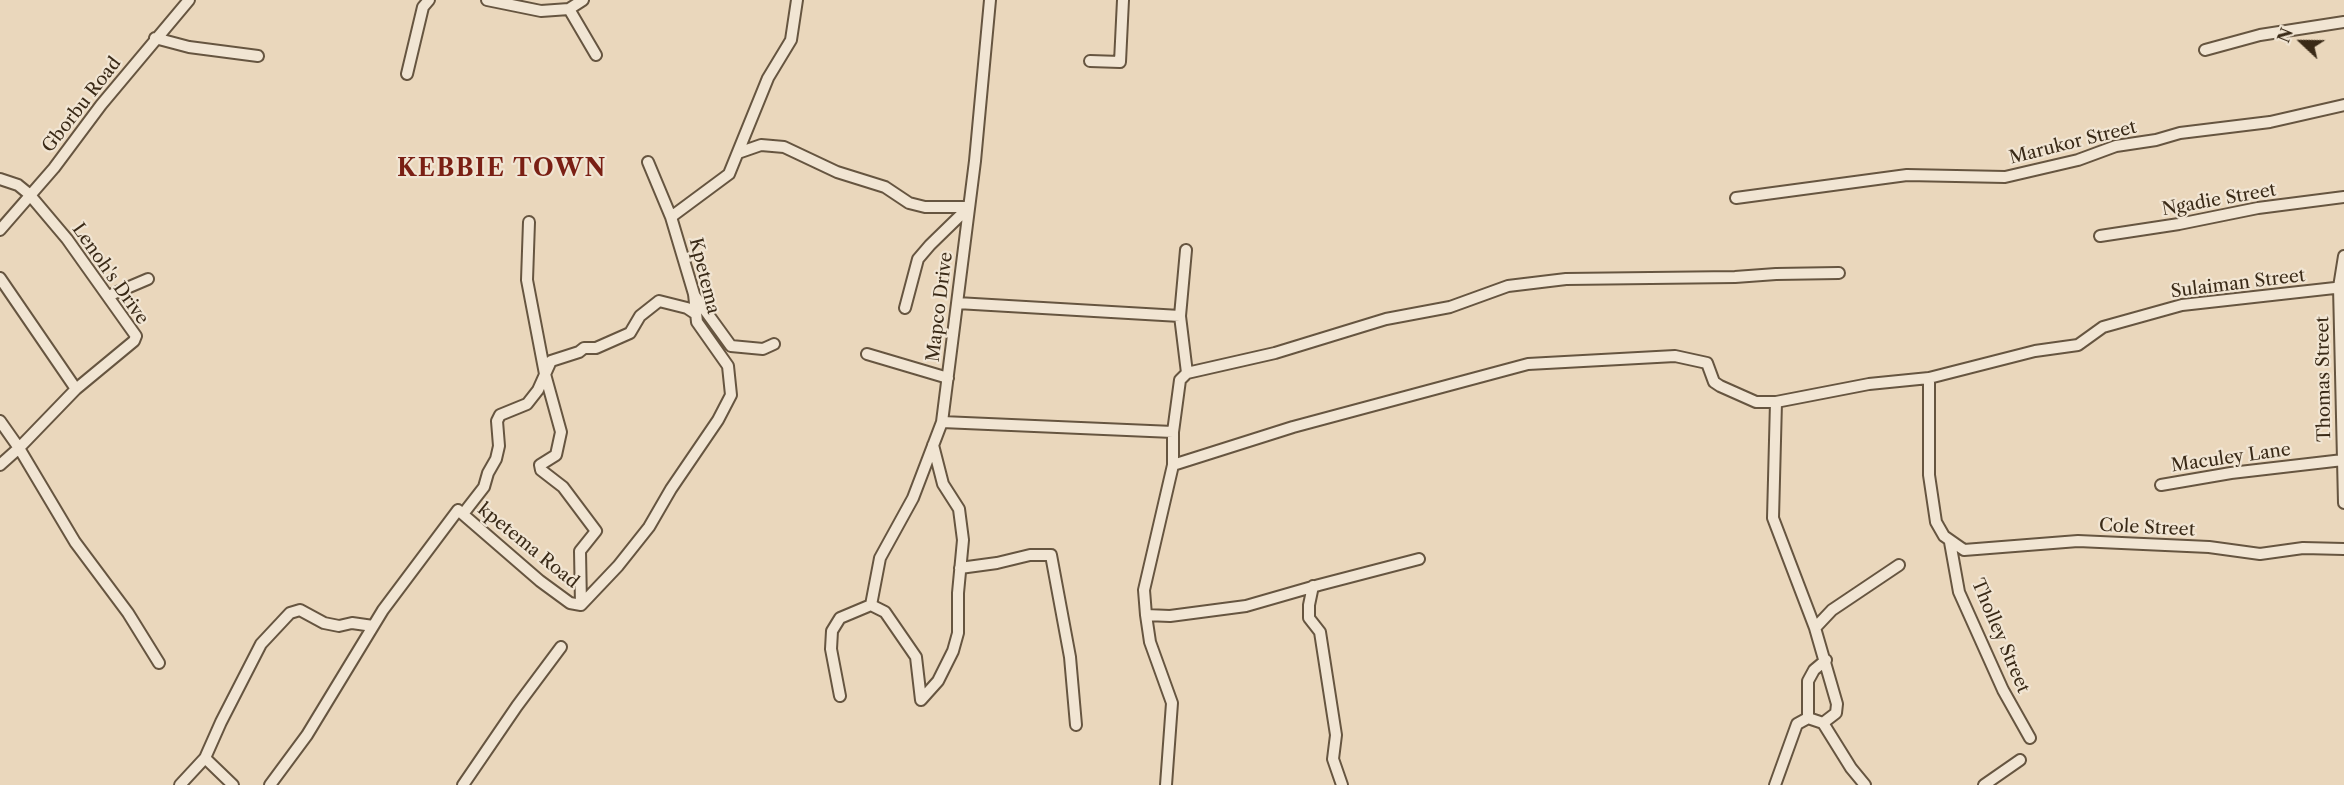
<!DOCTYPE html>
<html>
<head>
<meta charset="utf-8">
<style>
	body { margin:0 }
	#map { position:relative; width:2344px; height:785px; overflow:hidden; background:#ead7bc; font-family:"Libre Caslon Text",serif }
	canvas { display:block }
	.north { position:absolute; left:2272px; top:12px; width:60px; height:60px; -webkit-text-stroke:4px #f1e5d3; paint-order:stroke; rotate:292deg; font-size:16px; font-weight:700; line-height:24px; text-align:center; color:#3a2a17 }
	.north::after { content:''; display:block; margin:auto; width:21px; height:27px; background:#3a2a17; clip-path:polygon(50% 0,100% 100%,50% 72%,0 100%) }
</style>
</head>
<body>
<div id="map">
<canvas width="2344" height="785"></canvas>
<div class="north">N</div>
</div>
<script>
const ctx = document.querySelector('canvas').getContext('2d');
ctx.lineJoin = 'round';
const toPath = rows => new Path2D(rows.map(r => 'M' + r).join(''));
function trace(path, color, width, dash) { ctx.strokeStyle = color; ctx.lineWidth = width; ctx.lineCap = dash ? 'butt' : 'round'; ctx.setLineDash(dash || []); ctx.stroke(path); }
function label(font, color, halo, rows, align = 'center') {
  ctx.font = font + ' "Libre Caslon Text",serif'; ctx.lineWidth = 4.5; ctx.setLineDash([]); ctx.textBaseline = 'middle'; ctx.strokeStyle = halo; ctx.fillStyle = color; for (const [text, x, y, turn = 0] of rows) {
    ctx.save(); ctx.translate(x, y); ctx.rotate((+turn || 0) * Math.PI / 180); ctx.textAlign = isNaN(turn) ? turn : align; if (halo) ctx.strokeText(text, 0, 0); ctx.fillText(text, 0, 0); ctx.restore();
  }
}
const street = toPath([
	[487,0,541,11,569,9,596,55],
	[569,9,583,0],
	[155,38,189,47,258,56],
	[2205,50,2260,35,2344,22],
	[1090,61,1120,62,1123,0],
	[407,74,423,7,429,0],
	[738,153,761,145,784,147,837,172,885,187,909,203,925,207,969,207,930,245,918,259,905,308],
	[0,179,18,185,29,194,67,239,136,336,134,341,76,389],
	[1736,198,1907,175,2005,177,2078,160,2116,146,2156,140,2180,133,2270,122,2344,105],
	[671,217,729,174,768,78,791,40,797,0],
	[529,222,527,280,545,374,561,432,556,455,540,465,541,470,563,487,596,531,580,551,581,605],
	[0,230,54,168,101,105,189,0],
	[2100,236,2179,224,2258,208,2344,197],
	[1186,250,1180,316,1187,373],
	[2344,256,2339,287,2344,503],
	[0,278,76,389,19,448,75,542,128,613,159,663],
	[694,295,731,346,763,349,774,344],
	[108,296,148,279],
	[957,303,1180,316],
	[867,354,948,378],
	[1929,378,1929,475,1936,522,1944,536,1964,550,2078,541,2209,547,2260,554,2303,548,2344,549],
	[0,421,19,448,0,465],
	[942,422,1173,432],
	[1173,465,1293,427,1528,364,1675,356,1707,363,1714,382,1720,386,1756,402,1776,402],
	[2161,485,2231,473,2343,460],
	[463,514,484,487,488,473,496,459,499,446,497,421,500,415,527,404,538,390,551,361,579,352,584,348,596,348,630,333,640,316,659,301,687,308,696,314],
	[1950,542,1959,592,2003,690,2030,738],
	[1419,559,1319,585,1246,606,1170,616,1146,615,1144,590,1173,465,1173,432,1180,380,1187,373,1275,353,1386,319,1450,307,1508,286,1566,279,1735,277,1776,274,1839,273],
	[960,568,997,563,1030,555,1051,555,1070,657,1076,725],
	[1313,586,1309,605,1309,618,1320,632,1336,735,1333,759,1342,785],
	[871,605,880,558,913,498,942,422,975,161,990,0],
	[1146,615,1150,642,1172,703,1166,785],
	[1815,628,1832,610,1899,565],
	[840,696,831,649,832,631,840,618,871,605,885,612,916,657,921,700],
	[921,700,938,681,953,651,958,633,958,593,963,540,959,509,943,484,933,445],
	[1808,718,1808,681,1814,670,1826,660],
	[1823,723,1836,713,1837,704,1815,628,1773,518,1776,402,1869,384,1929,378,2035,351,2078,345,2103,327,2182,305,2344,287],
	[205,758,233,785],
	[180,785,205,758,221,722,261,644,290,613,300,610,324,623,339,626,352,623,373,626],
	[270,785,307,735,383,610,458,510,540,581,570,603,581,605,618,566,649,527,671,489,718,420,731,395,728,366,697,322,694,294,671,217,648,162],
	[463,785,517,706,561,647],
	[1775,785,1797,724,1808,718,1823,723,1851,768,1865,785],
	[1984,785,2020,760]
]);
trace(street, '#665540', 14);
trace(street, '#f1e5d3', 10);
label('18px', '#3a2a17', '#f1e5d3', [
	["Gborbu Road",82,105,-52],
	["Marukor Street",2073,143,-14],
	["Ngadie Street",2219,200,-10],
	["Lenoh's Drive",110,274,55],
	["Kpetema",704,276,76],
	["Sulaiman Street",2238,284,-7],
	["Mapco Drive",940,307,-83],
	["Thomas Street",2324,379,-91],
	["Maculey Lane",2231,458,-8],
	["Cole Street",2147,528,3],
	["kpetema Road",528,546,39],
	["Tholley Street",2000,636,67]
]);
ctx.letterSpacing = '1.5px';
label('bold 24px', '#7a1f14', '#f1e5d3', [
	["KEBBIE TOWN",502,169]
]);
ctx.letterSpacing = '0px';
</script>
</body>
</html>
